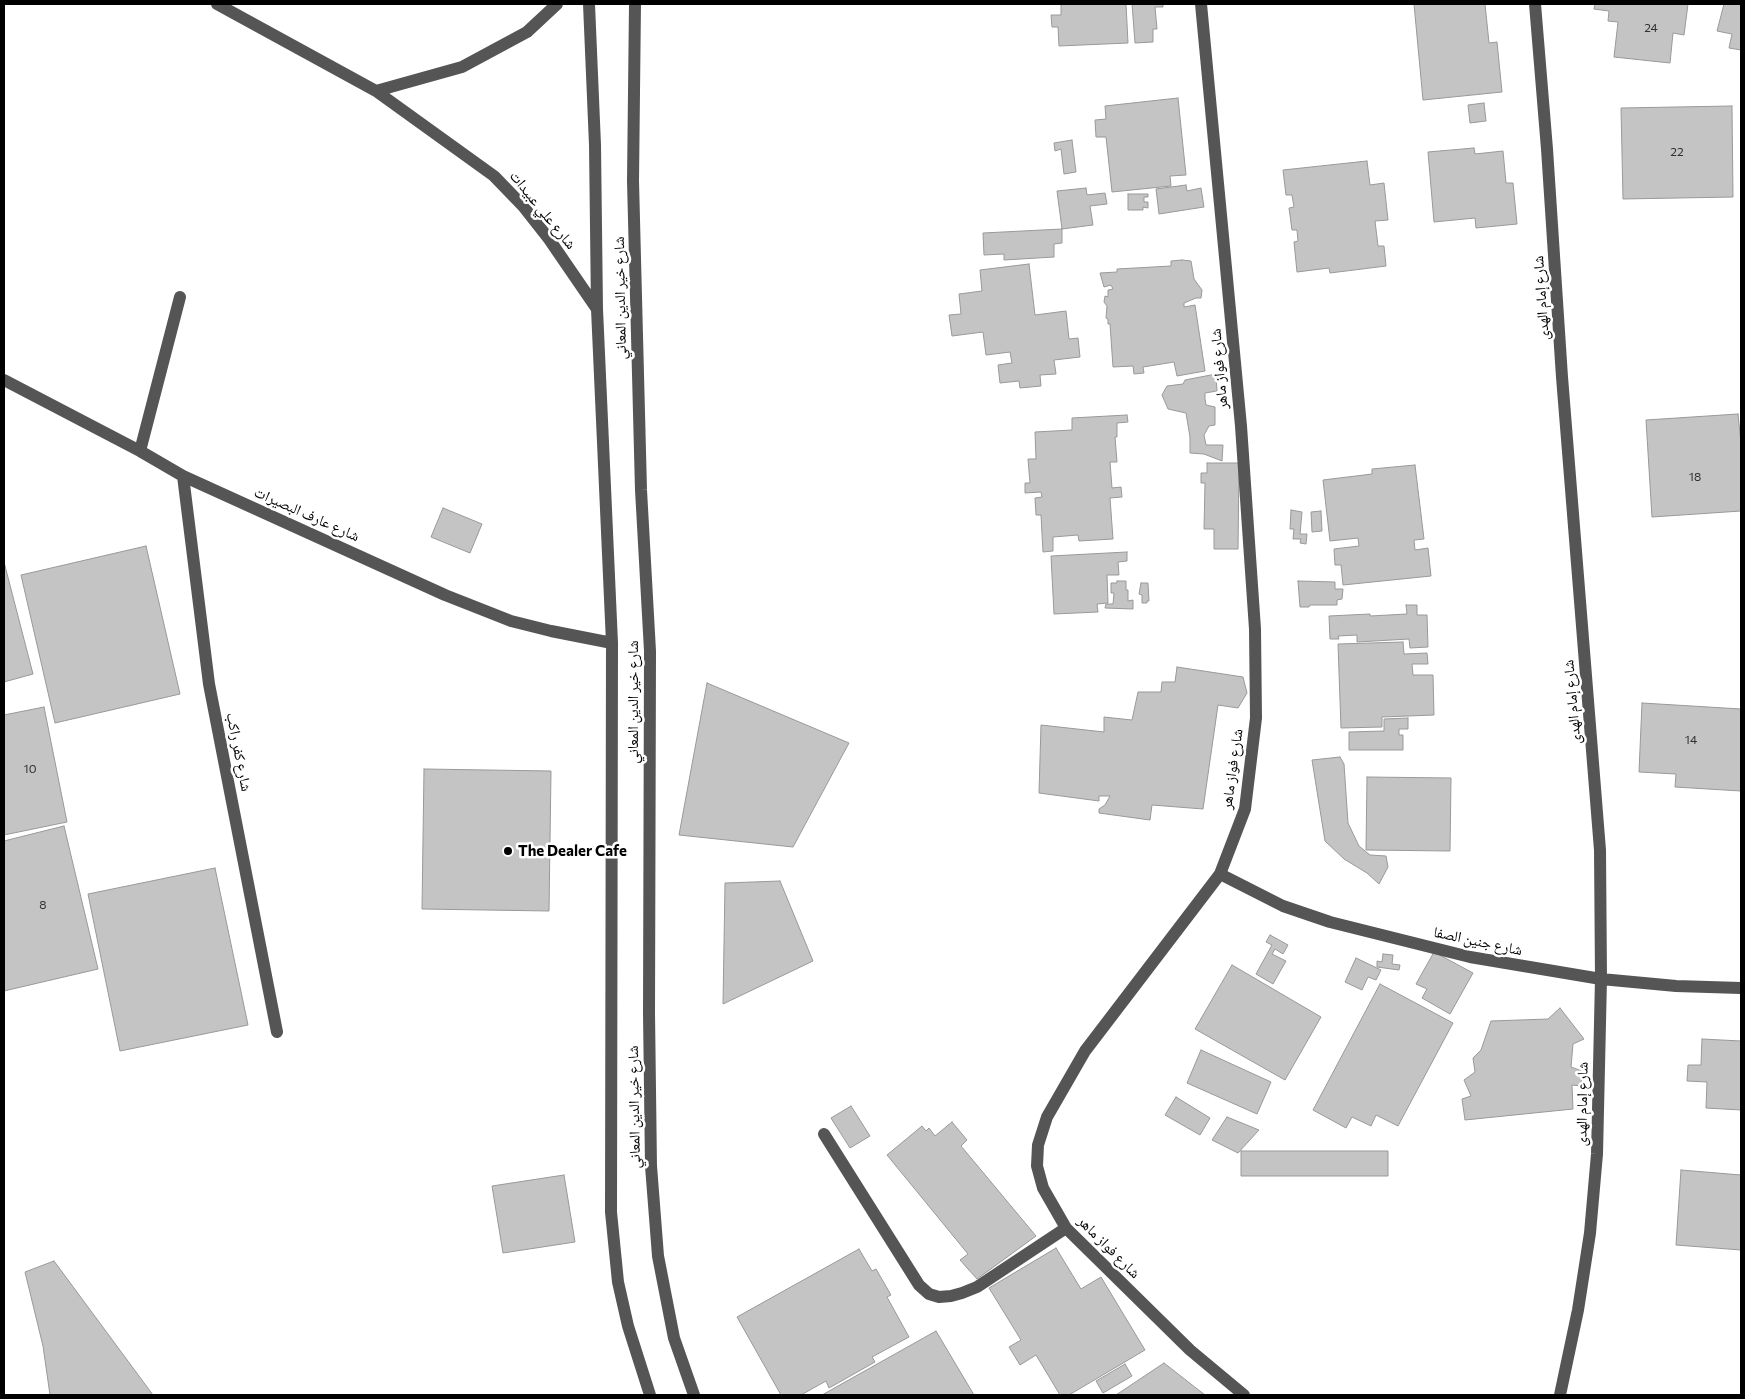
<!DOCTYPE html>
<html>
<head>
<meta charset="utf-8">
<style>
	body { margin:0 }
	#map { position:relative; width:1745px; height:1399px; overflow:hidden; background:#fff; font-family:Commissioner,sans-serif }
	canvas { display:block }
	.frame { position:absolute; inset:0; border:5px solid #000; pointer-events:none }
</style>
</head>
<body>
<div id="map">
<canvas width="1745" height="1399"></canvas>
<div class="frame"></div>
</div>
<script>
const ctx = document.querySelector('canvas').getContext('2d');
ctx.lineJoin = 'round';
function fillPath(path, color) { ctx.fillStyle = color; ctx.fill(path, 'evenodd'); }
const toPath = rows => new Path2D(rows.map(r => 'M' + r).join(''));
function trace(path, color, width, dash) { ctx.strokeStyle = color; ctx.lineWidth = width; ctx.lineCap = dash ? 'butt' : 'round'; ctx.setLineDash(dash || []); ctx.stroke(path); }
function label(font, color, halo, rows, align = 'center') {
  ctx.font = font + ' Commissioner,"Noto Naskh Arabic",sans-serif'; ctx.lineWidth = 5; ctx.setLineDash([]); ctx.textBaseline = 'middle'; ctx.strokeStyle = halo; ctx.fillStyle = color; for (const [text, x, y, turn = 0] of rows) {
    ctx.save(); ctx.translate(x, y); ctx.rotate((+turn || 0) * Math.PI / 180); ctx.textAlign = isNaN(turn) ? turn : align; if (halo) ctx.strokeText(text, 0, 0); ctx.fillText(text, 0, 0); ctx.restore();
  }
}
const building = toPath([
	[1061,4,1126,4,1128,43,1059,46,1058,27,1052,27,1051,15,1061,15,1061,4],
	[1132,4,1163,4,1163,7,1155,7,1157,29,1153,29,1153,42,1135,43,1132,4],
	[1414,4,1485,4,1489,43,1497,42,1502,92,1423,100,1414,4],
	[1595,4,1688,4,1684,35,1673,33,1670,63,1614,57,1618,22,1608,21,1609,11,1594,9,1595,4],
	[1724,4,1741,4,1741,50,1729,48,1732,34,1717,31,1724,4],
	[1178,98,1186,175,1170,176,1171,186,1112,192,1106,137,1096,137,1095,120,1106,119,1105,106,1178,98],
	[1484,103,1486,121,1470,123,1468,105,1484,103],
	[1732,106,1733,197,1623,199,1621,108,1732,106],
	[1072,140,1076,172,1064,174,1061,149,1055,151,1054,143,1072,140],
	[1474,148,1475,154,1503,151,1506,183,1513,183,1517,224,1476,228,1475,218,1434,222,1428,152,1474,148],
	[1367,161,1370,185,1384,183,1388,220,1375,221,1378,246,1384,246,1386,266,1330,273,1329,268,1297,272,1294,242,1298,241,1297,230,1292,230,1289,208,1294,207,1292,195,1286,195,1283,170,1367,161],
	[1186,185,1187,191,1201,188,1204,207,1159,214,1156,189,1186,185],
	[1086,188,1087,195,1105,193,1107,204,1090,206,1093,225,1062,229,1057,191,1086,188],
	[1128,194,1148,194,1148,197,1144,197,1144,202,1148,202,1148,208,1143,207,1143,210,1128,210,1128,194],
	[1062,229,1062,243,1054,244,1054,257,1004,260,1004,254,984,255,983,233,1062,229],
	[1182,260,1191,261,1194,279,1202,290,1201,298,1196,298,1184,303,1184,307,1195,305,1205,371,1177,376,1174,362,1143,367,1144,373,1134,374,1133,366,1113,367,1110,324,1108,324,1108,319,1106,318,1107,306,1104,302,1105,296,1108,297,1108,290,1113,289,1111,285,1104,287,1100,273,1117,272,1117,269,1171,266,1171,261,1182,260],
	[1029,264,1035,315,1066,311,1069,339,1078,338,1080,357,1054,360,1056,374,1040,375,1041,386,1020,388,1019,381,1000,383,998,365,1012,363,1010,352,986,355,983,332,952,336,949,315,961,314,959,294,982,291,980,270,1029,264],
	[1216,374,1217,391,1205,393,1205,399,1206,405,1215,407,1215,425,1209,426,1204,435,1206,445,1223,445,1222,461,1204,454,1190,453,1190,437,1186,413,1168,409,1162,395,1167,386,1183,384,1185,380,1216,374],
	[1738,414,1741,443,1741,511,1652,517,1646,420,1738,414],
	[1127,415,1128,422,1117,423,1117,437,1115,437,1117,462,1110,462,1112,488,1121,487,1122,497,1110,498,1113,539,1079,541,1078,535,1053,537,1053,551,1043,552,1041,515,1036,515,1035,498,1042,497,1041,492,1025,493,1025,483,1030,483,1028,459,1036,459,1035,432,1072,430,1072,418,1127,415],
	[1207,463,1239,463,1238,549,1214,549,1214,529,1204,529,1205,483,1201,483,1201,473,1207,473,1207,463],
	[1415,465,1424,539,1414,540,1415,550,1428,548,1431,576,1343,585,1341,565,1335,565,1334,549,1359,546,1358,538,1330,541,1323,480,1372,474,1372,469,1415,465],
	[443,508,482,524,470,553,431,537,443,508],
	[1291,510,1302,512,1300,534,1307,534,1306,544,1300,543,1301,539,1293,539,1294,529,1290,529,1291,510],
	[1321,511,1322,531,1312,532,1311,512,1321,511],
	[146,546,180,694,55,723,21,575,146,546],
	[1127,552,1127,561,1118,562,1119,575,1107,575,1108,603,1097,604,1098,612,1054,614,1051,556,1127,552],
	[4,562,33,674,4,682,4,562],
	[1117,581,1126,581,1126,590,1128,590,1128,601,1133,600,1133,609,1105,608,1106,604,1113,604,1114,593,1111,593,1111,583,1117,583,1117,581],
	[1298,581,1335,582,1335,589,1343,589,1342,599,1337,600,1337,605,1310,605,1309,607,1300,607,1298,581],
	[1141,583,1148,583,1149,601,1147,601,1147,603,1142,603,1142,595,1139,594,1141,583],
	[1406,605,1417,605,1417,615,1427,615,1428,647,1410,648,1409,639,1357,642,1357,635,1338,636,1339,639,1330,639,1329,616,1370,614,1370,616,1407,614,1406,605],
	[1403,642,1404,654,1427,653,1428,664,1412,664,1413,675,1433,675,1434,715,1382,717,1382,727,1341,728,1338,644,1403,642],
	[1177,667,1243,677,1247,693,1238,708,1218,705,1203,809,1152,805,1150,820,1099,813,1099,809,1105,805,1110,796,1099,796,1099,801,1039,793,1041,725,1104,732,1104,717,1132,720,1138,692,1161,692,1162,682,1175,682,1177,667],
	[707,683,849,743,793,847,679,835,707,683],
	[1642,703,1741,709,1741,791,1675,787,1676,774,1639,772,1642,703],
	[44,707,67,822,4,835,4,715,44,707],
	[1408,718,1408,729,1399,729,1399,735,1403,735,1403,750,1349,750,1349,732,1384,731,1384,719,1408,718],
	[1340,757,1344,764,1348,823,1359,846,1370,855,1386,856,1388,867,1379,884,1367,873,1344,859,1325,841,1312,760,1340,757],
	[424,769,551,771,549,911,422,909,424,769],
	[1367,777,1451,778,1450,851,1366,850,1367,777],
	[64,826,98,969,4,991,4,841,64,826],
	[215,868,248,1025,120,1051,88,894,215,868],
	[780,881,813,961,723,1004,725,883,780,881],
	[1270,935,1288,945,1283,954,1275,949,1272,954,1286,961,1273,984,1256,974,1272,945,1266,942,1270,935],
	[1434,952,1473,973,1450,1014,1422,998,1427,989,1416,984,1434,952],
	[1383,954,1393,955,1392,964,1400,965,1399,970,1377,967,1377,961,1382,962,1383,954],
	[1356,958,1381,970,1376,980,1368,977,1362,990,1345,982,1356,958],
	[1232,965,1321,1017,1285,1080,1195,1029,1232,965],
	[1380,984,1453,1023,1398,1126,1376,1115,1371,1126,1352,1117,1346,1128,1313,1110,1380,984],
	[1560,1008,1584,1039,1573,1044,1571,1067,1582,1071,1581,1086,1572,1085,1573,1109,1465,1120,1462,1099,1471,1096,1464,1080,1475,1072,1473,1058,1481,1050,1491,1021,1548,1019,1560,1008],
	[1702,1039,1741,1041,1741,1110,1706,1108,1707,1082,1687,1081,1688,1065,1701,1065,1702,1039],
	[1201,1050,1271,1082,1257,1114,1187,1083,1201,1050],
	[1176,1097,1210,1118,1200,1135,1165,1115,1176,1097],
	[851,1106,870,1136,850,1148,831,1118,851,1106],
	[1227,1117,1259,1130,1238,1153,1212,1140,1227,1117],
	[952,1122,967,1140,961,1146,1036,1236,977,1279,960,1260,968,1254,887,1155,922,1126,926,1131,929,1128,935,1136,952,1122],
	[1241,1151,1388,1151,1388,1176,1241,1176,1241,1151],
	[1681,1170,1741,1175,1741,1250,1676,1245,1681,1170],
	[564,1175,575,1242,503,1253,492,1186,564,1175],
	[1056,1248,1081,1289,1101,1277,1145,1350,1069,1395,1060,1395,1036,1355,1020,1365,1009,1347,1021,1340,989,1288,1056,1248],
	[859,1249,872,1271,876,1269,891,1295,887,1297,909,1337,872,1357,875,1362,829,1388,826,1381,801,1395,781,1395,737,1317,859,1249],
	[54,1261,153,1395,50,1395,43,1346,25,1272,54,1261],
	[936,1331,974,1395,822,1395,936,1331],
	[1164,1363,1205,1395,1116,1395,1164,1363],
	[1125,1364,1132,1376,1103,1393,1096,1381,1125,1364]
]);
fillPath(building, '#c4c4c4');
trace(building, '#999', 1);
trace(toPath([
	[217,4,376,91,494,176,523,206,549,239,597,309],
	[589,4,595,145,597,309,612,643,611,1212,618,1282,628,1326,650,1395],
	[635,4,633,181,641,490,650,651,649,1013,651,1166,658,1256,674,1338,694,1395],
	[1201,4,1241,426,1255,629,1256,718,1245,809,1220,874,1085,1051,1047,1117,1038,1145,1037,1166,1043,1188,1066,1228,1190,1350,1244,1395],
	[1535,4,1547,149,1562,377,1600,850,1601,979,1597,1154,1590,1233,1578,1310,1560,1395],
	[376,91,462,67,527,32,557,4],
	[4,380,140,451,183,476,445,595,511,621,551,631,612,643],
	[140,451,180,297],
	[183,476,209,684,277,1032],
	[1220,874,1283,906,1330,922,1470,957,1601,979,1676,986,1741,988],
	[824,1134,919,1285,929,1294,939,1297,951,1296,962,1293,977,1287,1066,1228]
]), '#555', 12);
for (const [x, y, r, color] of [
	[508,851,5,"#000"]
]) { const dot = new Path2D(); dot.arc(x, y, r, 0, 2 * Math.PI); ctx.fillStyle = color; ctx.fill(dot); trace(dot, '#fff', 2); }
label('12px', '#313131', null, [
	["24",1651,28],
	["22",1677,152],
	["18",1695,477],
	["14",1691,740],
	["10",30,769],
	["8",43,905]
]);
label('15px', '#000', '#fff', [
	["شارع علي عبيدات",543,210,51],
	["شارع خير الدين المعاني",620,298,-91],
	["شارع إمام الهدى",1541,298,-94],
	["شارع فواز ماهر",1219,369,-95],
	["شارع عارف البصيرات",307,514,24],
	["شارع خير الدين المعاني",633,702,-90],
	["شارع إمام الهدى",1572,702,-95],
	["شارع كفر راكب",239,752,79],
	["شارع فواز ماهر",1232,769,-82],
	["شارع جنين الصفا",1478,941,12],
	["شارع إمام الهدى",1582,1104,-89],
	["شارع خير الدين المعاني",634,1107,-91],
	["شارع فواز ماهر",1109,1247,45]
]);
label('bold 15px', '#000', '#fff', [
	["The Dealer Cafe",518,851]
], 'left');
</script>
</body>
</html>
